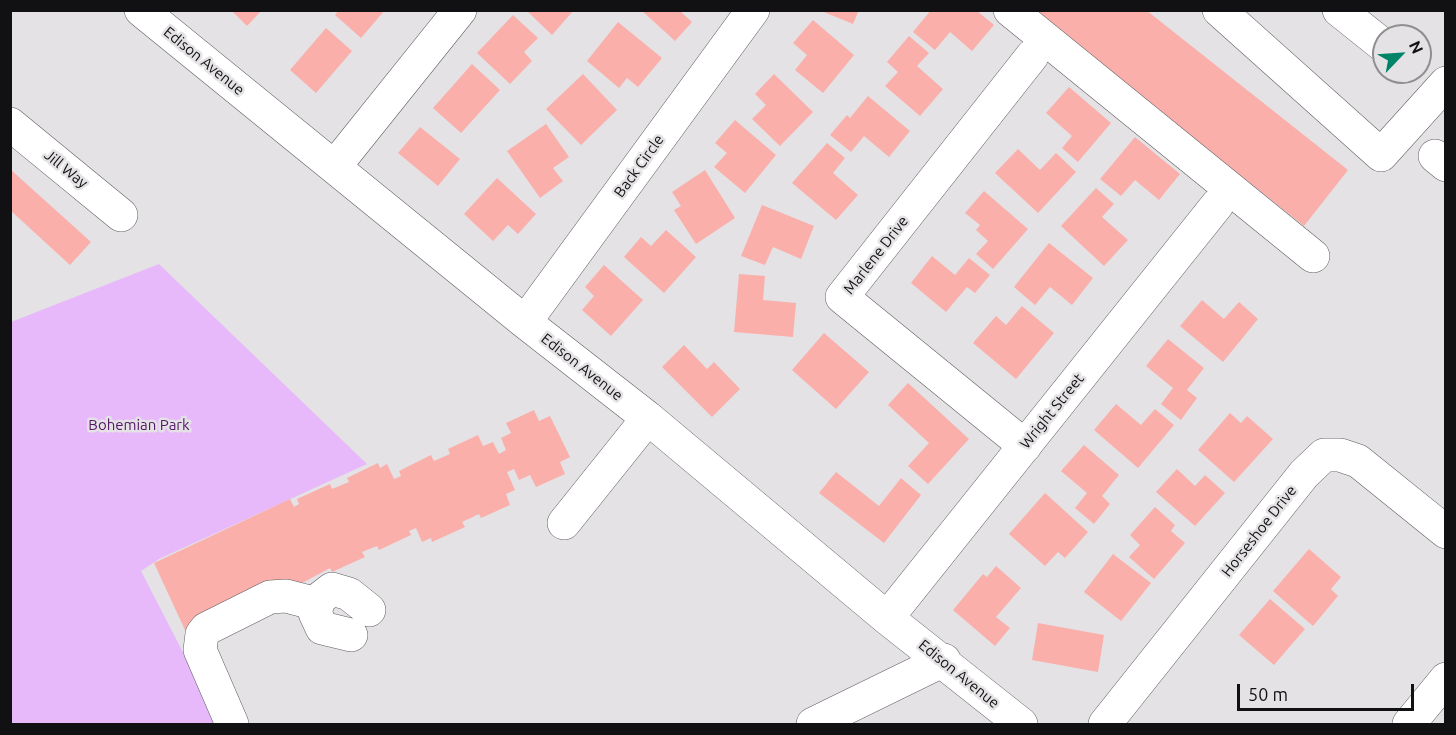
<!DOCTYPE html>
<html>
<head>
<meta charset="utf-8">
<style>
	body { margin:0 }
	#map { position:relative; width:1456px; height:735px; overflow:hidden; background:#e4e2e5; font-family:Ubuntu,sans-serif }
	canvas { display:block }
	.frame { position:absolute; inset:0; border:12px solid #111012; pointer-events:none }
	.north { position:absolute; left:1372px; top:24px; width:60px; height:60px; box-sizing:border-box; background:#e4e2e5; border:2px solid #908e91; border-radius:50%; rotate:65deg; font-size:16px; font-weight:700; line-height:24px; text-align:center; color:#111012 }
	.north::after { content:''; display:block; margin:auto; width:21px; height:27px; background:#008467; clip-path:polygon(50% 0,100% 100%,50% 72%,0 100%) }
	.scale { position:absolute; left:1237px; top:684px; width:177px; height:27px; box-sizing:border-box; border:3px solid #111012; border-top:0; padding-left:8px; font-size:18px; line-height:21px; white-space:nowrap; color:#111012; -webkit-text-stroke:4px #e4e2e5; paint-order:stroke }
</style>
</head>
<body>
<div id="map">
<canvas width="1456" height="735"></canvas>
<div class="frame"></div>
<div class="north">N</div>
<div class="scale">50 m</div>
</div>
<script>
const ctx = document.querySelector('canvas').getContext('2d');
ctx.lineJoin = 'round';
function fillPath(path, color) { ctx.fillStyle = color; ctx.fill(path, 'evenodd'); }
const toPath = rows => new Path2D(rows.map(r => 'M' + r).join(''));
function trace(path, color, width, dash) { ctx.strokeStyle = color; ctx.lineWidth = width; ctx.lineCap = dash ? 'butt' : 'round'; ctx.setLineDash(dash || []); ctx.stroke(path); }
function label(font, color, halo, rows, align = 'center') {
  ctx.font = font + ' Ubuntu,sans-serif'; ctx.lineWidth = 5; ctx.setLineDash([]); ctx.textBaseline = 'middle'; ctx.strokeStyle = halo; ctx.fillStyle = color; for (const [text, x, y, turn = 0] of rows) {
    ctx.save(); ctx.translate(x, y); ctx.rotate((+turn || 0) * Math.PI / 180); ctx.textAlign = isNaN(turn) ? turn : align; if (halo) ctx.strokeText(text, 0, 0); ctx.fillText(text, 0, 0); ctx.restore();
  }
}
fillPath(toPath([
	[159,264,367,464,159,559,141,571,220,724,11,724,11,322]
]), '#e7b9fa');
fillPath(toPath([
	[231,10,262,10,247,26],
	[339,10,385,10,361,38,335,15],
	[526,10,574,10,552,35],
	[641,10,679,10,692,22,675,41],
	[819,10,859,10,853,24],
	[931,10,976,10,994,25,972,51,950,32,935,50,913,32],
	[1032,10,1146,10,1348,170,1304,226],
	[513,15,538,38,524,52,532,61,510,84,477,53],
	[813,20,854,55,823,93,795,70,807,55,793,43],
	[618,22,662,58,638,87,627,78,619,88,587,61],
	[326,28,352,51,316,93,290,70],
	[909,36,929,53,917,66,943,89,920,116,885,86,898,72,887,62],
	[472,64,500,90,461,133,433,108],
	[583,74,617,110,581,145,546,109],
	[774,74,813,112,780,146,752,119,766,105,755,94],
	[1069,87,1111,123,1078,162,1062,148,1072,136,1046,113],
	[868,96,910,131,889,157,864,136,851,152,830,135,847,115,850,118],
	[735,120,776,155,745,193,714,167,727,153,715,143],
	[546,124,569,157,553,168,563,181,540,198,507,151],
	[420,127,460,159,438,186,398,153],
	[1135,137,1180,174,1159,200,1135,180,1121,196,1100,179],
	[827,143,845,158,833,173,858,195,836,220,792,183],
	[1018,149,1040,170,1056,153,1076,172,1038,213,995,173],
	[10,169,91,242,70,265,10,210],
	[705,170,735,218,696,244,674,210,681,206,672,192],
	[497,178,536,214,518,234,508,225,493,241,464,214],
	[1096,188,1114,204,1102,217,1128,240,1104,266,1061,226],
	[984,191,1028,229,993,269,976,254,988,241,976,230,980,225,965,213],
	[762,205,814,226,801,259,773,247,765,265,741,256],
	[666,230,696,257,664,293,624,257,641,237,651,246],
	[1049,243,1093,278,1072,305,1050,287,1035,305,1014,287],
	[932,256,955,275,969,258,990,275,975,293,967,287,946,312,911,283],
	[604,265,643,300,611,336,582,310,594,296,585,287],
	[739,274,765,276,763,300,796,303,793,337,734,332],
	[1202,300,1224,319,1239,302,1258,319,1223,362,1180,326],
	[1022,306,1054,333,1016,379,973,343,996,316,1006,325],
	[824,333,869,372,836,409,792,370],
	[1168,339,1204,368,1187,390,1197,398,1181,420,1161,404,1173,388,1146,366],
	[684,345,707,369,714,362,740,389,712,417,662,367],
	[908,383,969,439,928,484,908,466,929,443,888,405],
	[1116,404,1141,425,1155,409,1174,425,1138,468,1094,430],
	[534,410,539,421,550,416,570,457,560,462,565,474,536,487,530,475,519,480,514,469,507,472,515,490,506,494,510,505,481,518,479,514,462,522,465,527,432,542,431,538,422,542,416,528,409,531,411,535,379,550,377,546,362,552,365,557,332,572,330,568,291,589,287,582,185,630,154,563,290,499,294,507,299,504,297,499,330,484,332,489,349,482,347,478,378,463,380,468,387,464,394,479,401,476,399,471,431,455,434,461,450,454,448,449,478,435,483,446,493,442,499,454,506,450,501,438,511,433,506,423],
	[1230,413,1241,423,1247,416,1273,439,1234,482,1198,450],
	[1084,445,1119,475,1102,496,1110,504,1094,524,1075,508,1087,493,1061,471],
	[1177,469,1195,486,1205,475,1225,493,1195,526,1156,492],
	[836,472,879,506,901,478,921,495,884,543,819,493],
	[1045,493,1088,532,1065,558,1058,552,1045,566,1009,534],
	[1155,507,1175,525,1171,531,1185,543,1154,579,1129,557,1140,545,1130,535],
	[1309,549,1341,577,1331,589,1338,596,1313,626,1273,591],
	[1113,554,1151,583,1121,621,1084,592],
	[996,566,1021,588,996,617,1010,628,995,646,953,610,983,574,987,577],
	[1270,599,1305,629,1274,665,1239,635],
	[1038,623,1104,635,1098,672,1032,660]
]), '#faafab');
const minor = toPath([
	[141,10,525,322,648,418,887,618,1021,724],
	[1010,10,1313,256],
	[1219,10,1381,155,1446,83],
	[1339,10,1384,46],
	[10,124,121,215],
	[1435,156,1446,165],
	[335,166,460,10],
	[525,322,753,10],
	[1025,446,842,297,1032,56],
	[564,523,648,418],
	[887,618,1217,205],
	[351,635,322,628,315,613,319,599,332,589,349,594,369,610],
	[232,724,200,650,202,634,206,629,270,597,286,596,317,604],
	[813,724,944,660],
	[1105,724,1304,474,1324,455,1340,455,1358,461,1446,532],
	[1409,724,1446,679]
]);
trace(minor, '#5f5d60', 34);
trace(minor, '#fff', 33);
label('15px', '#111012', '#e4e2e5', [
	["Edison Avenue",204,61,39],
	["Back Circle",639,166,-54],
	["Jill Way",66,169,39],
	["Marlene Drive",876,255,-52],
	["Edison Avenue",582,367,38],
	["Wright Street",1052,411,-51],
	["Horseshoe Drive",1259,531,-52],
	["Edison Avenue",959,674,39]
]);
label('15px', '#541668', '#e4e2e5', [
	["Bohemian Park",139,425]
]);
</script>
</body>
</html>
